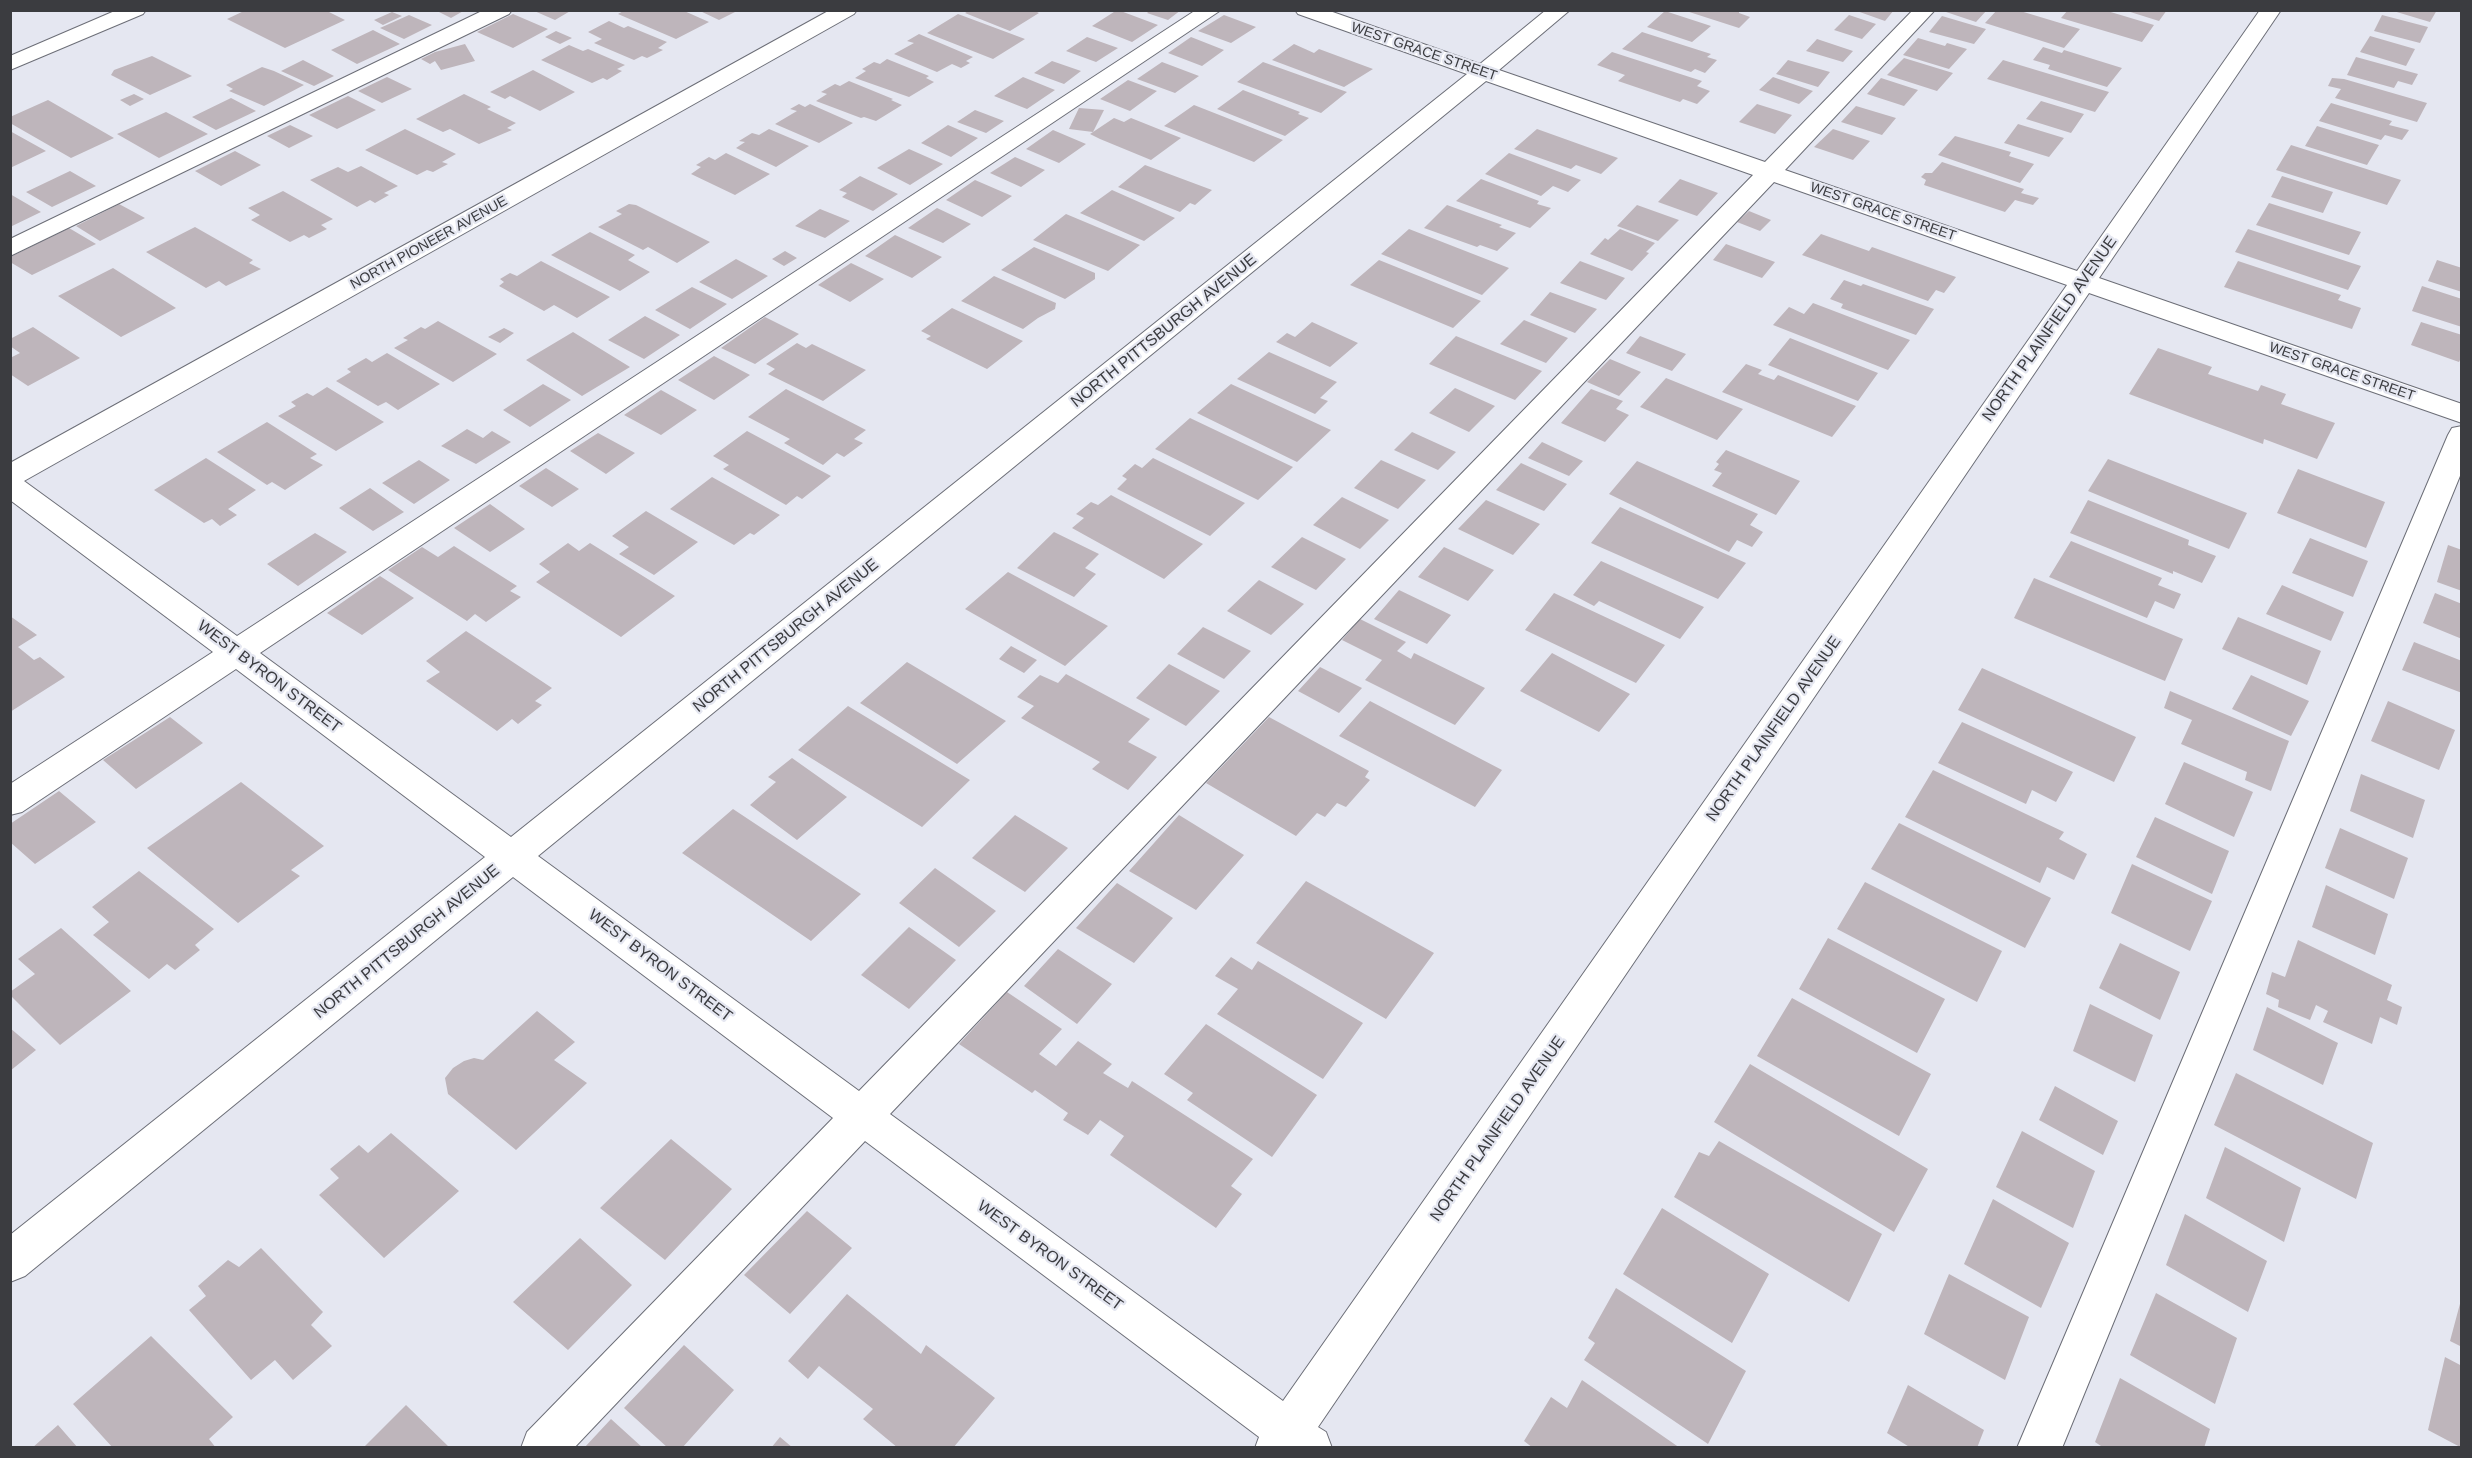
<!DOCTYPE html>
<html>
<head>
<meta charset="utf-8">
<style>
	body { margin:0 }
	#map { position:relative; width:2472px; height:1458px; overflow:hidden; background:#e5e7f1; font-family:Arial,sans-serif }
	canvas { display:block }
	.frame { position:absolute; inset:0; border:12px solid #3b3c40; pointer-events:none }
</style>
</head>
<body>
<div id="map">
<canvas width="2472" height="1458"></canvas>
<div class="frame"></div>
</div>
<script>
const ctx = document.querySelector('canvas').getContext('2d');
ctx.lineJoin = 'round';
function fillPath(path, color) { ctx.fillStyle = color; ctx.fill(path, 'evenodd'); }
const toPath = rows => new Path2D(rows.map(r => 'M' + r).join(''));
function trace(path, color, width, dash) { ctx.strokeStyle = color; ctx.lineWidth = width; ctx.lineCap = dash ? 'butt' : 'round'; ctx.setLineDash(dash || []); ctx.stroke(path); }
function label(font, color, halo, rows, align = 'center') {
  ctx.font = font + ' Arial,sans-serif'; ctx.lineWidth = 4.5; ctx.setLineDash([]); ctx.textBaseline = 'middle'; ctx.strokeStyle = halo; ctx.fillStyle = color; for (const [text, x, y, turn = 0] of rows) {
    ctx.save(); ctx.translate(x, y); ctx.rotate((+turn || 0) * Math.PI / 180); ctx.textAlign = isNaN(turn) ? turn : align; if (halo) ctx.strokeText(text, 0, 0); ctx.fillText(text, 0, 0); ctx.restore();
  }
}
fillPath(toPath([
	[246,10,325,10,345,20,285,48,227,19],
	[435,10,465,10,451,18],
	[532,10,572,10,555,20],
	[625,10,682,10,709,22,676,39,618,14],
	[698,10,739,10,719,20],
	[970,10,1033,10,1039,13,1010,31,965,13],
	[1117,10,1118,10,1158,25,1132,42,1092,26],
	[1150,10,1181,10,1168,20,1147,13],
	[1683,10,1739,10,1739,13,1750,17,1739,28],
	[1854,10,1894,10,1885,21],
	[1940,10,1987,10,1976,22],
	[1997,10,2017,10,2080,29,2064,48,1985,23],
	[2068,10,2104,10,2154,25,2142,42,2061,18],
	[2124,10,2167,10,2159,21],
	[2390,10,2437,10,2430,22],
	[1665,11,1711,26,1692,42,1647,27],
	[392,12,402,16,383,25,374,20],
	[513,14,548,29,513,48,477,32],
	[958,14,1025,39,993,59,927,33],
	[409,15,432,25,404,39,380,28],
	[1224,15,1256,27,1231,43,1198,31],
	[1849,15,1876,24,1862,39,1834,30],
	[2382,15,2428,27,2420,43,2374,31],
	[1942,16,1986,29,1974,44,1929,32],
	[609,21,624,28,628,26,667,42,658,48,663,50,647,58,642,56,634,60,594,43,602,39,588,32],
	[373,30,400,44,357,64,331,50],
	[556,31,572,38,560,44,545,37],
	[1642,32,1711,54,1707,57,1717,60,1705,73,1695,69,1691,72,1622,49],
	[919,34,973,57,966,61,970,63,961,68,952,64,937,72,894,54,914,43,907,41],
	[2370,36,2415,49,2406,66,2360,52],
	[1087,37,1118,48,1096,62,1066,51],
	[1191,37,1224,50,1202,66,1168,53],
	[1918,38,1945,46,1947,43,1967,49,1949,69,1903,55],
	[1817,39,1853,51,1843,62,1806,51],
	[465,44,475,61,441,70,435,61,430,64,421,59,435,52],
	[1294,44,1314,53,1319,49,1373,69,1344,87,1272,60],
	[569,45,583,51,588,49,625,65,617,69,622,71,607,80,603,78,592,83,541,60],
	[2043,47,2062,53,2064,50,2122,68,2107,87,2048,69,2050,65,2033,60],
	[1612,52,1702,81,1697,86,1710,91,1697,104,1683,99,1680,102,1618,81,1625,75,1597,65],
	[152,56,192,76,150,95,111,75,114,70],
	[2356,57,2418,74,2412,85,2398,81,2394,88,2347,75],
	[1904,58,1953,73,1937,91,1887,75],
	[887,59,929,76,926,78,934,82,909,97,855,78,866,71,862,69,874,62,880,64],
	[303,60,334,76,314,86,281,71],
	[1788,60,1830,72,1818,87,1776,74],
	[2003,60,2109,92,2095,112,1987,79],
	[1052,61,1081,71,1064,84,1034,73],
	[1162,62,1199,76,1175,93,1137,79],
	[1263,62,1347,92,1321,113,1237,82],
	[262,67,274,71,304,85,264,106,229,91,233,89,226,85],
	[533,70,575,92,540,111,510,96,505,99,490,92],
	[387,77,412,89,382,103,358,91],
	[1023,77,1055,90,1027,109,994,96],
	[1773,77,1813,91,1799,104,1759,90],
	[1881,78,1918,90,1904,106,1867,94],
	[2332,78,2344,79,2427,103,2417,122,2335,98,2341,89,2328,86],
	[1128,80,1157,91,1130,111,1100,99],
	[849,81,893,99,891,100,902,105,876,121,864,117,861,118,816,101,827,94,821,92,835,84,840,86],
	[1243,90,1300,112,1298,114,1309,118,1285,136,1217,109],
	[134,94,144,99,130,106,120,100],
	[464,94,491,107,487,109,516,123,507,128,512,130,479,144,450,129,443,132,416,119],
	[348,96,376,110,337,129,309,115],
	[231,98,256,111,216,130,192,117],
	[48,100,114,138,71,158,10,123,10,117],
	[2041,101,2084,114,2071,133,2026,119],
	[2331,103,2392,121,2389,125,2409,130,2402,140,2385,135,2381,140,2319,121],
	[799,104,805,107,810,104,853,123,819,143,775,124,797,111,790,109],
	[1757,104,1792,115,1775,134,1739,122],
	[1194,105,1283,140,1254,162,1164,126],
	[1856,106,1896,118,1882,135,1841,122],
	[1079,108,1104,110,1093,132,1114,118,1124,122,1131,118,1181,138,1151,160,1100,139,1090,134,1093,132,1069,129],
	[975,110,1004,121,986,133,957,122],
	[166,112,208,134,159,158,117,134],
	[2018,124,2064,138,2049,157,2004,143],
	[290,125,313,136,289,148,267,136],
	[948,125,978,138,951,157,921,143],
	[2317,126,2379,145,2367,165,2305,146],
	[405,129,456,154,442,162,448,164,433,172,427,170,417,175,365,150],
	[769,129,809,146,776,167,736,148,745,142,739,141,752,133,759,135],
	[1537,129,1618,158,1601,174,1576,165,1571,169,1514,149],
	[1833,129,1870,141,1853,160,1814,147],
	[1053,130,1086,144,1059,163,1026,149],
	[10,131,46,151,10,168],
	[1955,136,2011,152,2009,156,2034,164,2020,183,1938,155],
	[2291,145,2401,180,2387,205,2276,170],
	[909,149,943,164,910,185,877,168],
	[235,151,261,165,221,186,195,171],
	[726,153,770,174,735,195,691,174,701,167,696,165,709,157,715,160],
	[1509,153,1581,180,1568,192,1553,186,1541,196,1485,174],
	[1015,157,1045,170,1021,187,990,173],
	[1942,162,2024,189,2021,193,2039,198,2033,205,2015,200,2005,212,1924,185,1926,180,1921,177,1925,173,1932,173],
	[1145,165,1212,190,1195,205,1190,203,1180,212,1118,187],
	[361,166,398,186,384,193,389,195,375,203,370,200,357,207,310,180,338,167,348,172],
	[70,171,96,186,52,207,26,192],
	[860,176,898,194,873,211,842,197,847,193,839,190],
	[2282,176,2333,192,2323,213,2271,197],
	[1481,179,1539,201,1537,204,1551,208,1530,228,1456,201],
	[1680,179,1718,193,1697,216,1658,202],
	[975,180,1012,196,982,217,946,200],
	[1112,190,1175,218,1144,241,1080,213],
	[283,191,333,219,321,225,327,229,309,238,304,235,290,242,251,220,260,215,248,208],
	[10,194,41,212,10,227],
	[2269,203,2361,232,2349,255,2256,225],
	[119,204,145,218,100,241,76,226],
	[629,204,636,205,710,242,677,263,648,247,643,250,598,227,622,214,616,211],
	[1447,205,1502,225,1499,227,1516,233,1497,251,1480,245,1477,247,1424,228],
	[1637,205,1679,220,1658,241,1617,226],
	[937,208,971,224,943,243,908,228],
	[820,209,850,221,825,238,795,226],
	[1749,211,1771,220,1760,231,1737,222],
	[1066,214,1140,245,1108,271,1033,240],
	[195,227,253,260,249,263,261,269,226,286,219,281,206,288,146,252],
	[69,228,96,244,32,275,10,262,10,257],
	[1409,229,1509,268,1482,295,1381,254],
	[1620,229,1655,243,1646,252,1649,253,1632,271,1590,254,1605,238,1608,240],
	[2248,229,2361,266,2348,290,2235,252],
	[590,232,635,255,628,260,650,272,620,291,551,255],
	[1821,234,1869,251,1872,247,1956,277,1944,293,1936,290,1928,301,1802,255],
	[895,235,942,257,912,278,865,256],
	[1726,244,1775,262,1762,278,1713,260],
	[1034,247,1095,273,1095,279,1065,299,1001,270],
	[785,251,797,258,784,266,772,259],
	[736,259,768,276,732,299,699,282],
	[1379,260,1481,301,1453,328,1350,285],
	[2437,260,2462,268,2462,292,2428,281],
	[541,261,610,297,577,318,554,305,544,311,499,286,504,282,500,279,510,273,517,276],
	[1580,261,1625,278,1606,300,1560,283],
	[2238,261,2341,295,2338,300,2361,308,2352,329,2224,287],
	[851,263,884,279,850,302,818,285],
	[113,268,176,308,121,337,58,296],
	[994,276,1056,303,1055,309,1038,318,1023,329,961,301],
	[1844,280,1861,286,1863,284,1934,309,1916,335,1841,308,1843,304,1830,299],
	[2422,286,2462,299,2462,327,2412,311],
	[692,287,727,304,690,329,655,310],
	[1550,292,1597,309,1575,333,1530,315],
	[1813,303,1910,340,1888,370,1773,325,1789,307,1804,314],
	[952,308,1023,341,987,369,926,339,931,336,921,331],
	[645,316,680,335,644,359,608,340],
	[765,317,799,334,755,364,721,348],
	[1524,320,1568,338,1546,363,1500,344],
	[438,321,497,354,453,382,394,348,408,340,403,338,421,327,425,329],
	[1312,322,1358,343,1330,367,1276,342,1287,333,1295,337],
	[2421,322,2462,335,2462,356,2459,362,2411,345],
	[33,327,80,358,28,386,10,374,10,358,20,353,10,346,10,339],
	[504,328,514,333,500,343,488,337],
	[573,332,630,367,582,396,526,360],
	[1456,336,1542,371,1515,400,1429,364],
	[1640,336,1686,354,1672,371,1626,353],
	[1790,338,1878,373,1858,401,1768,365],
	[797,343,806,348,812,344,866,370,823,401,768,374,775,369,766,364],
	[2158,348,2212,367,2208,374,2258,391,2261,385,2286,394,2281,404,2335,423,2317,459,2264,439,2263,444,2129,394],
	[1269,352,1337,382,1320,398,1328,401,1315,414,1237,379],
	[387,353,440,384,398,410,386,402,378,406,336,381,351,372,347,369,366,358,372,362],
	[714,356,750,375,714,400,678,380],
	[1610,359,1641,372,1619,396,1587,382],
	[1746,364,1762,370,1758,374,1774,380,1778,375,1856,406,1832,437,1722,392],
	[1666,378,1743,409,1717,440,1640,407],
	[543,384,571,400,530,427,503,410],
	[1231,384,1331,430,1297,462,1197,413],
	[327,387,384,422,336,451,278,416,296,406,291,402,307,393,313,396],
	[1455,388,1495,406,1469,432,1429,413],
	[786,389,866,430,854,439,863,443,844,457,837,453,823,465,784,443,790,439,748,417],
	[1591,389,1623,401,1616,409,1629,415,1605,442,1561,423],
	[661,390,697,410,661,435,624,415],
	[1190,418,1293,467,1258,500,1155,449],
	[267,422,317,454,310,458,323,465,285,490,272,482,267,485,217,452],
	[467,429,483,438,492,431,511,442,476,464,441,446],
	[747,431,831,476,802,499,797,496,786,505,723,469,729,465,713,456],
	[1412,432,1456,452,1438,470,1394,450],
	[598,433,635,453,606,474,570,451],
	[1542,442,1583,461,1569,476,1528,458],
	[1726,450,1800,481,1776,515,1712,486,1722,473,1714,470,1719,464,1716,462],
	[206,458,256,490,228,509,237,515,220,526,212,519,204,523,154,490],
	[1153,458,1245,503,1210,536,1117,489,1127,479,1122,476,1135,464,1142,468],
	[2108,459,2247,513,2229,549,2088,491],
	[419,460,450,480,414,504,382,483],
	[1381,460,1426,480,1398,509,1354,488],
	[1637,461,1758,514,1750,525,1763,532,1752,547,1737,540,1729,552,1609,494],
	[1521,463,1567,484,1544,511,1496,490],
	[546,468,579,489,552,507,519,486],
	[2298,469,2385,502,2366,548,2277,513],
	[712,477,780,515,754,535,750,533,734,545,670,509],
	[370,488,404,512,373,531,339,508],
	[1111,495,1203,544,1164,579,1072,528,1084,518,1076,514,1091,502,1098,505],
	[1342,497,1389,520,1360,549,1313,525],
	[1486,500,1540,524,1513,555,1458,529],
	[2088,500,2189,540,2188,545,2216,556,2202,583,2173,571,2173,574,2070,533],
	[490,504,525,529,490,552,454,528],
	[1620,507,1746,563,1718,599,1591,543],
	[646,511,698,542,654,575,619,554,629,547,612,536],
	[1054,532,1099,554,1085,568,1096,574,1074,597,1017,568],
	[315,533,347,552,298,586,267,564],
	[1302,537,1346,559,1316,590,1271,567],
	[2310,538,2368,561,2353,597,2292,573],
	[2071,541,2162,578,2158,585,2181,594,2174,609,2155,601,2147,618,2049,577],
	[568,543,579,551,590,543,675,596,621,637,536,582,550,572,539,564],
	[2448,545,2462,550,2462,591,2437,582],
	[454,546,517,586,510,591,521,597,486,622,475,614,467,621,388,570,422,547,438,557],
	[1444,547,1494,570,1468,601,1418,577],
	[1601,561,1704,607,1680,639,1599,601,1594,606,1573,595],
	[1008,572,1108,626,1065,666,965,609],
	[380,576,414,598,362,635,327,613],
	[2034,578,2183,639,2165,681,2014,618],
	[1259,580,1304,604,1271,635,1227,611],
	[2282,585,2344,612,2331,641,2266,614],
	[1399,590,1451,615,1427,644,1374,619],
	[1554,593,1665,645,1636,683,1525,630],
	[2435,593,2462,604,2462,639,2423,623],
	[10,616,37,635,18,647,34,660,40,657,65,677,10,712],
	[2238,617,2321,651,2307,685,2222,649],
	[1360,619,1406,642,1397,651,1411,659,1414,653,1485,688,1455,725,1365,680,1382,660,1342,640],
	[1203,627,1251,651,1224,679,1177,654],
	[466,631,552,688,535,701,542,705,518,724,512,719,497,731,426,681,440,672,426,661],
	[2414,642,2462,661,2462,693,2402,670],
	[1011,646,1037,660,1024,673,999,659],
	[1552,653,1630,694,1599,732,1520,691],
	[907,662,1006,721,957,764,860,703],
	[1169,664,1220,691,1186,726,1136,698],
	[1320,667,1362,688,1339,713,1298,691],
	[1982,668,2136,737,2114,782,1958,710],
	[1066,674,1150,719,1128,742,1157,757,1128,790,1092,769,1100,762,1021,718,1034,706,1017,697,1040,675,1058,683],
	[2251,675,2309,701,2291,736,2232,709],
	[2170,691,2289,741,2271,791,2245,780,2247,772,2181,744,2192,720,2164,708],
	[1370,701,1502,770,1475,807,1339,736],
	[2388,701,2455,730,2439,770,2371,741],
	[848,706,970,780,922,827,798,750],
	[170,717,203,743,136,789,103,760],
	[1269,717,1369,771,1365,777,1370,780,1346,807,1337,803,1325,817,1317,813,1296,836,1206,783],
	[1962,722,2073,772,2056,802,2032,790,2026,804,1938,763],
	[792,758,847,797,797,840,750,805,776,782,768,777],
	[2184,762,2253,792,2234,837,2165,804],
	[1933,770,2064,832,2059,839,2087,854,2074,880,2047,867,2040,883,1905,817],
	[2361,774,2425,800,2413,838,2350,811],
	[241,782,324,846,291,870,300,876,238,923,147,848],
	[59,791,96,822,35,864,10,842,10,824],
	[733,809,861,894,811,941,682,853],
	[1015,815,1068,848,1025,892,972,858],
	[1179,815,1244,855,1196,910,1129,871],
	[2155,817,2229,851,2212,894,2136,857],
	[1899,823,2051,898,2025,948,1871,869],
	[2340,828,2408,858,2394,899,2325,868],
	[2132,864,2212,901,2190,951,2111,913],
	[935,868,996,911,959,947,899,903],
	[139,871,214,929,195,945,200,950,175,970,167,964,149,979,93,935,109,922,92,907],
	[1306,881,1434,953,1386,1019,1256,943],
	[1865,882,2002,951,1977,1002,1837,929],
	[1117,883,1173,918,1134,963,1076,928],
	[2326,885,2388,914,2375,955,2312,927],
	[909,927,956,960,909,1009,861,975],
	[61,928,131,991,60,1045,10,995,10,992,35,974,18,959],
	[1828,938,1945,999,1917,1053,1799,989],
	[2298,940,2392,985,2387,1000,2402,1007,2397,1025,2380,1017,2372,1044,2323,1022,2328,1011,2316,1005,2310,1020,2278,1007,2279,1000,2266,994,2272,972,2285,977],
	[2120,943,2180,972,2160,1020,2099,988],
	[1058,949,1112,984,1077,1024,1024,986],
	[1231,957,1252,970,1258,961,1363,1023,1323,1079,1217,1014,1238,989,1215,976],
	[1007,992,1062,1029,1039,1054,1056,1066,1078,1041,1112,1064,1103,1073,1128,1088,1132,1081,1253,1159,1231,1186,1242,1194,1216,1228,1110,1155,1124,1136,1100,1120,1088,1135,1063,1120,1068,1113,1035,1090,1032,1093,959,1044],
	[1792,998,1931,1074,1899,1136,1757,1056],
	[2090,1004,2153,1035,2135,1082,2073,1051],
	[2267,1007,2338,1043,2323,1085,2253,1050],
	[537,1011,575,1042,554,1060,587,1083,516,1150,448,1094,445,1078,453,1068,464,1061,474,1058,483,1060],
	[1206,1024,1317,1095,1272,1157,1187,1100,1193,1093,1164,1074],
	[10,1028,36,1050,10,1071],
	[1750,1064,1928,1169,1894,1232,1714,1122],
	[2236,1073,2373,1143,2356,1199,2214,1125],
	[2055,1086,2118,1121,2103,1155,2039,1120],
	[2022,1131,2095,1171,2073,1228,1996,1187],
	[391,1133,459,1191,384,1258,319,1195,339,1178,330,1169,359,1145,368,1153],
	[671,1139,732,1189,665,1260,600,1208],
	[1719,1141,1882,1234,1849,1302,1674,1197,1699,1152,1709,1156],
	[2225,1147,2301,1188,2284,1242,2206,1198],
	[1993,1199,2069,1243,2041,1308,1964,1264],
	[1662,1208,1769,1274,1732,1343,1623,1274],
	[807,1211,852,1248,790,1314,744,1275],
	[2185,1214,2267,1261,2248,1312,2166,1265],
	[580,1238,632,1285,568,1350,513,1302],
	[261,1248,323,1312,311,1325,332,1346,293,1380,275,1360,251,1380,189,1310,206,1296,198,1286,228,1260,239,1267],
	[1949,1274,2029,1317,2005,1380,1924,1334],
	[1616,1288,1746,1371,1708,1444,1584,1360,1595,1343,1588,1338],
	[2156,1293,2237,1338,2215,1404,2130,1355],
	[847,1294,921,1354,926,1345,995,1398,953,1448,898,1448,863,1419,873,1409,819,1366,808,1379,788,1361],
	[2461,1300,2462,1300,2462,1347,2450,1341],
	[151,1336,233,1417,209,1439,216,1448,113,1448,73,1404],
	[684,1345,734,1390,682,1448,668,1448,624,1408],
	[2445,1357,2462,1366,2462,1448,2428,1430],
	[2120,1378,2210,1429,2204,1448,2104,1448,2095,1442],
	[1582,1380,1680,1448,1533,1448,1524,1441,1551,1397,1567,1408],
	[1908,1385,1984,1430,1977,1448,1911,1448,1887,1433],
	[406,1405,450,1448,363,1448],
	[611,1419,643,1448,584,1448],
	[58,1425,78,1448,32,1448],
	[780,1437,793,1448,771,1448]
]), '#beb5bb');
const minor = toPath([
	[117,10,146,10,143,14,10,70,10,56,117,10],
	[484,10,512,10,509,14,10,256,10,239,484,10],
	[830,10,857,10,854,14,24,481,237,636,1196,10,1221,10,260,653,511,837,1467,74,1298,14,1295,10,1327,10,1480,64,1546,10,1570,10,1499,70,1765,162,1913,10,1935,10,1785,170,2077,271,2260,10,2281,10,2099,278,2462,404,2462,423,2089,293,1318,1427,1326,1432,1332,1448,1255,1448,1259,1437,865,1141,574,1448,521,1448,527,1432,833,1118,513,877,25,1276,10,1282,10,1235,485,857,236,669,22,812,10,815,10,784,213,652,10,500,10,463,830,10],
	[1486,81,1753,175,859,1091,538,856,1486,81],
	[1774,182,2067,285,1283,1401,890,1114,1774,182],
	[2462,426,2462,471,2062,1448,2017,1448,2448,435,2452,428,2462,426]
]);
trace(minor, '#6c6e77', 2);
fillPath(minor, '#fff');
label('14px', '#3b3c40', '#e5e7f1', [
	["WEST GRACE STREET",1424,52,19],
	["WEST GRACE STREET",1883,212,19],
	["NORTH PIONEER AVENUE",429,243,-29],
	["WEST GRACE STREET",2342,372,19]
]);
label('16px', '#3b3c40', '#e5e7f1', [
	["NORTH PLAINFIELD AVENUE",2050,329,-55],
	["NORTH PITTSBURGH AVENUE",1164,331,-39],
	["NORTH PITTSBURGH AVENUE",786,636,-39],
	["WEST BYRON STREET",269,677,37],
	["NORTH PLAINFIELD AVENUE",1774,729,-55],
	["NORTH PITTSBURGH AVENUE",407,942,-39],
	["WEST BYRON STREET",660,966,37],
	["NORTH PLAINFIELD AVENUE",1498,1129,-55],
	["WEST BYRON STREET",1050,1256,36]
]);
</script>
</body>
</html>
